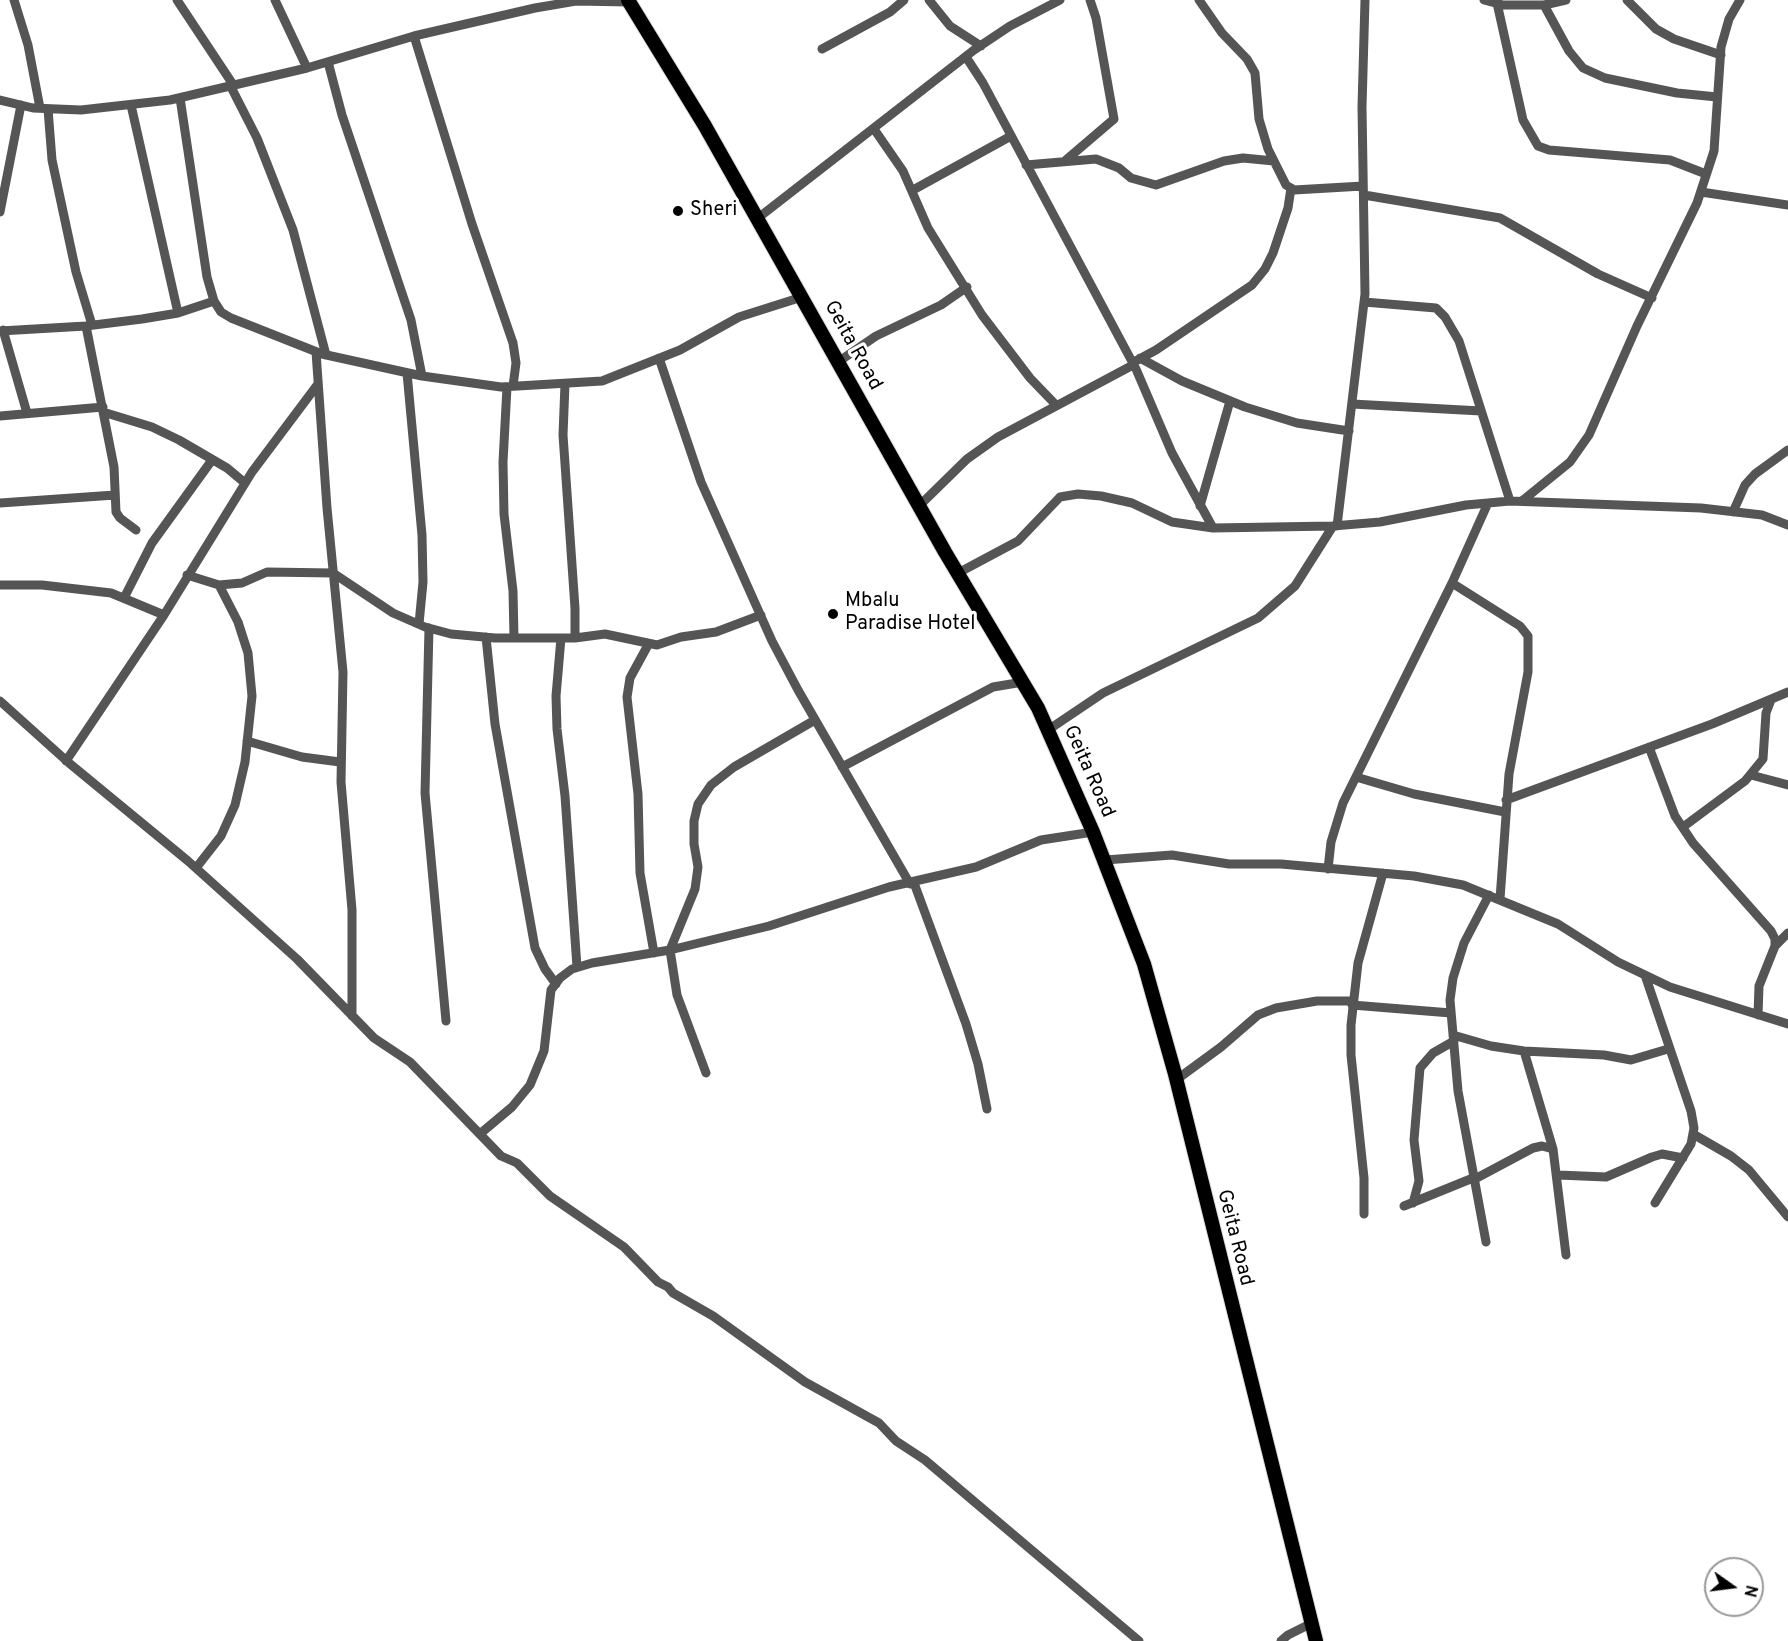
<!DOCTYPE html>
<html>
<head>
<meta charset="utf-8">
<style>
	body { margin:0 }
	#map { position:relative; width:1788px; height:1641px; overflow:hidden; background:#fff; font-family:Overpass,sans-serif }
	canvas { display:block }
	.north { position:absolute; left:1704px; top:1557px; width:60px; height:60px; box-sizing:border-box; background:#fff; border:2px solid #999; border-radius:50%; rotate:104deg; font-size:16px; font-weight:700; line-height:24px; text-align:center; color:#000 }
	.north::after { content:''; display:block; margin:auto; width:21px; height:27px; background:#000; clip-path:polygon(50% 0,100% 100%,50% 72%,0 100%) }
</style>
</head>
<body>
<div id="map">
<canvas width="1788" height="1641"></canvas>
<div class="north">N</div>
</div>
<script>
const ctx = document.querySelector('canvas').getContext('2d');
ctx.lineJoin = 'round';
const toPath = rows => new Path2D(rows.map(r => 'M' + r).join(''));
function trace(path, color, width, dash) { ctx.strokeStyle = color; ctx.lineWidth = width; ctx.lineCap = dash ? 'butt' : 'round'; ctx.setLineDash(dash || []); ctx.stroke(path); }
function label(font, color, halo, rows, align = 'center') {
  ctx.font = font + ' Overpass,sans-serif'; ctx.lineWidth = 6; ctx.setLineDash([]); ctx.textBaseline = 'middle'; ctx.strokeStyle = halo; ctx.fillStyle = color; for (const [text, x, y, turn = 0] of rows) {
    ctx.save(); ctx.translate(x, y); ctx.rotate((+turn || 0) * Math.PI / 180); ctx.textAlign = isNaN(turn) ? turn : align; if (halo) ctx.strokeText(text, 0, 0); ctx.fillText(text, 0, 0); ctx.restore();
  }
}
const highway = toPath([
	[628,0,705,126,945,552,1038,708,1093,832,1144,964,1175,1074,1316,1641]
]);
trace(highway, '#dbdbdb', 16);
trace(toPath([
	[14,0,28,45,40,108],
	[177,0,234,86],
	[275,0,307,68],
	[929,0,950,26,981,46],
	[1199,0,1222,33,1247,59,1255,73,1259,119,1268,149,1286,185,1294,190,1363,186],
	[1484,0,1503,5,1544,5,1566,0],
	[1627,0,1656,29,1674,39,1721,55],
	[1497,3,1523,120,1538,146,1549,150,1670,160,1706,174],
	[1544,5,1569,51,1583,68,1605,78,1677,93,1717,97],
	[414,36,472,224,513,343,516,363,513,386],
	[822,49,890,12,904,0],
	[966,57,983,83,1136,369,1172,453,1213,528],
	[328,62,342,115,411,320,422,376],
	[231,87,257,138,293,230,326,355],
	[180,98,207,277,214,301,221,312,231,318,322,354,422,376,501,387,602,381,680,350,739,317,802,297],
	[0,100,33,108,81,110,170,100,307,68,414,36,535,8,576,1,629,2],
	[131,105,178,313],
	[48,109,52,160,76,272,92,325],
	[874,129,903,171,928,228,982,315,1030,378,1056,405],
	[1066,160,1114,119,1096,18,1090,0],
	[1026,165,1096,159,1119,168,1131,178,1156,185,1224,161,1243,158,1274,161],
	[913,190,1011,136],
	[1701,192,1788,205],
	[1364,195,1500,218,1598,274,1652,298],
	[0,212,21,105],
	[758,218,974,50,1010,26,1060,0],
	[1364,302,1436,308,1445,317,1459,341,1510,501],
	[86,326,114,467,116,512,120,518,136,530],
	[3,330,27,413],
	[0,331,86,326,142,319,178,313,214,301],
	[316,352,327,508,343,672,341,782,352,910,352,1016],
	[659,358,701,482,772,641,798,690,910,884],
	[1140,358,1182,381,1245,407,1297,423,1349,431],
	[838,362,876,336,941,305,967,287],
	[1132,363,1156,350,1252,285,1265,269,1273,253,1288,208,1291,188],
	[407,373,422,535,423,582,419,624],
	[565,384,563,435,575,608,575,638],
	[507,387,503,462,504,514,513,591,514,638],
	[1352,404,1481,411],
	[103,412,152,427,179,440,227,468,245,483],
	[0,416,103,407],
	[1522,501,1570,462,1589,435,1637,326,1697,203,1714,151,1721,47,1729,19,1740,0],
	[0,503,115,495],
	[919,506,967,459,998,437,1133,365],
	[1200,506,1230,401],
	[1733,512,1745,485,1755,474,1788,450],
	[1337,526,1365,294,1362,107,1365,0],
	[958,573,1018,541,1060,497,1078,494,1101,496,1132,503,1172,522,1213,528,1333,526,1380,522,1466,505,1510,501,1701,508,1762,515,1788,525],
	[187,575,219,585,242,583,267,572,333,573,393,613,425,627,451,634,495,638,575,638,605,634,657,645,681,637,716,632,761,615],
	[1452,583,1520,626,1528,636,1528,672,1509,774,1500,899],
	[0,585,42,585,111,593,164,615],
	[124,598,152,543,212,460],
	[429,628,425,793,446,1021],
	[486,637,495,724,535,948,545,969,556,984],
	[561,638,556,696,557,729,565,796,577,967],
	[648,645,630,678,627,697,638,794,640,873,654,953],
	[0,701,69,763,188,861,297,959,374,1038,410,1062,501,1156,517,1163,550,1196,624,1247,658,1282,668,1287,673,1293,713,1316,805,1382,879,1423,896,1441,925,1460,1139,1641],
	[1048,730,1103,693,1258,618,1295,586,1333,526],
	[247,741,302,757,340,762],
	[1649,747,1675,816,1693,843,1771,931,1775,939,1775,946,1759,986,1758,1015],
	[66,761,164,615,252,472,318,384],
	[842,767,993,687,1023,682],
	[1751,775,1788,785],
	[1356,777,1414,794,1505,812],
	[1506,800,1712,724,1788,692],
	[1683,827,1745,781,1763,759,1766,713,1771,700],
	[1105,860,1172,855,1229,864,1281,864,1414,876,1463,885,1558,924,1618,962,1670,987,1788,1024],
	[196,868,221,836,235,805,245,762,252,696,248,653,238,622,219,585],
	[1328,869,1331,842,1343,803,1452,583,1488,503],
	[914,883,966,1024,978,1064,987,1109],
	[1775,946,1788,933],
	[1645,975,1691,1111,1694,1128,1691,1144,1655,1203],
	[1352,1005,1451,1013],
	[1453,1035,1491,1046,1524,1051,1604,1055,1631,1060,1668,1049],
	[1524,1051,1553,1149,1566,1255],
	[706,1073,677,995,670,950,695,889,698,867,694,844,694,821,698,804,711,785,734,767,815,720],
	[1176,1080,1221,1047,1258,1015,1276,1008,1317,1001,1352,1001],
	[481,1133,512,1107,530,1085,544,1051,551,990,560,978,572,969,592,963,670,950,769,926,889,887,976,867,1041,840,1093,832],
	[1693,1134,1731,1156,1749,1170,1788,1217],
	[1558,1175,1606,1177,1652,1157,1662,1154,1683,1158],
	[1473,1180,1533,1148,1542,1146,1553,1149],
	[1413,1203,1419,1181,1414,1140,1420,1068,1433,1053,1454,1041],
	[1404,1206,1473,1178],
	[1364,1214,1364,1178,1351,1055,1351,1025,1358,963,1383,873],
	[1486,1242,1458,1091,1450,1000,1453,978,1464,943,1489,895],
	[1281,1641,1288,1635,1312,1623]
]), '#555', 9);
trace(highway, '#000', 14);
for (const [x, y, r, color] of [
	[678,211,6,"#000"],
	[833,614,6,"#000"]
]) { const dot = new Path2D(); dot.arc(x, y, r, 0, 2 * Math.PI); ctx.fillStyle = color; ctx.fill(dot); trace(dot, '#fff', 2); }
label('20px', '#000', '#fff', [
	["Sheri",690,211],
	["Mbalu",845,602],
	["Paradise Hotel",845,625]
], 'left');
label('20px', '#000', '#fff', [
	["Geita Road",852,346,61],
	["Geita Road",1088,772,66],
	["Geita Road",1234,1238,76]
]);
</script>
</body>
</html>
